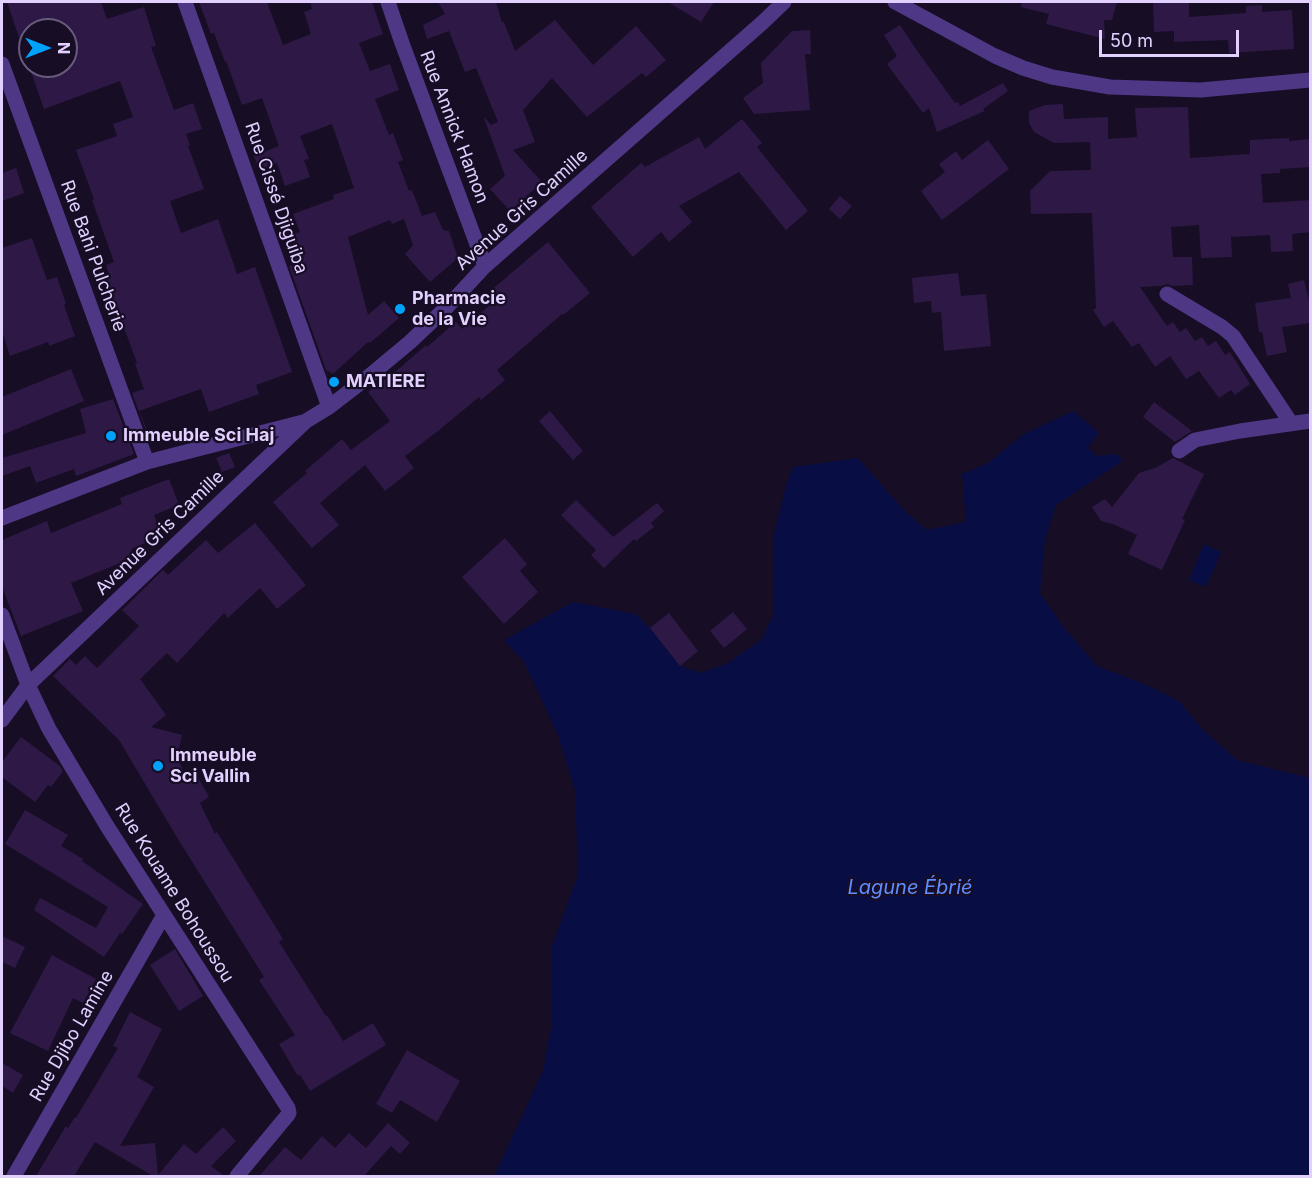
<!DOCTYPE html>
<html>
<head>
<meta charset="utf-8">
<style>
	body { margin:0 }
	#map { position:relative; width:1312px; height:1178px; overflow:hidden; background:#170d25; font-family:Inter,sans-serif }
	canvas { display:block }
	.frame { position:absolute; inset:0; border:3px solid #e2d1ff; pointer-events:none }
	.north { position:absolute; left:18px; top:18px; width:60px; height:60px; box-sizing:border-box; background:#170d25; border:2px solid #685b7c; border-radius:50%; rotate:90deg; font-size:16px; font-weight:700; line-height:24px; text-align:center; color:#e2d1ff }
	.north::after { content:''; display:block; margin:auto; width:21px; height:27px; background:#00a2fc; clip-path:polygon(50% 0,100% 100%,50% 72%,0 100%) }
	.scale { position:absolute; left:1099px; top:30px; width:140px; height:27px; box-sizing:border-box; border:3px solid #e2d1ff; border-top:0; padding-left:8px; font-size:18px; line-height:21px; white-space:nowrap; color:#e2d1ff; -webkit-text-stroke:4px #170d25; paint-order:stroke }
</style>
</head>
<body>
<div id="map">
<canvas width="1312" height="1178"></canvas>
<div class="frame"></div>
<div class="north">N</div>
<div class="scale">50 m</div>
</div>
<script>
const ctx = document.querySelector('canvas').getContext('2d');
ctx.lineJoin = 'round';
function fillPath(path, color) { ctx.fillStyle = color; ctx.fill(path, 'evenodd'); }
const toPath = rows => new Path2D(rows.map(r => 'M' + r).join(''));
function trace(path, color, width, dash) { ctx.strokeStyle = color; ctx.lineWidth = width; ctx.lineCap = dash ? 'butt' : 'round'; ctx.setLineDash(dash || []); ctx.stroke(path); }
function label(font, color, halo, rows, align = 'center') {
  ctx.font = font + ' Inter,sans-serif'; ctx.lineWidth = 4.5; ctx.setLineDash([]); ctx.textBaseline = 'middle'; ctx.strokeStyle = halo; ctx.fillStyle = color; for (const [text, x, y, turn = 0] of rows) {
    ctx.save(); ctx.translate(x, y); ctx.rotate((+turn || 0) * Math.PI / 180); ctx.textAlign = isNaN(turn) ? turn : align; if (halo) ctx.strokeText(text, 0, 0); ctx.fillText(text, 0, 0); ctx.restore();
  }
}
fillPath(toPath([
	[1073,411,1099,433,1088,448,1097,456,1115,454,1123,461,1056,505,1045,539,1040,593,1062,625,1097,666,1149,686,1179,701,1203,730,1237,760,1310,778,1310,1176,494,1176,543,1071,552,1022,552,946,578,875,575,790,558,735,524,662,504,640,573,602,636,614,650,628,680,666,701,673,728,663,761,640,773,616,774,533,786,486,793,467,858,458,903,509,927,530,966,522,962,474,988,463,1024,434],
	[1204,544,1221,552,1206,587,1189,580]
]), '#080e43');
fillPath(toPath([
	[7,2,101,2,107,19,144,7,156,46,151,47,174,110,193,103,202,129,186,134,190,145,188,146,204,189,170,201,181,233,218,219,237,274,255,267,292,372,256,385,259,394,209,412,201,389,139,411,147,430,147,433,132,393,144,389,135,364,137,363,119,314,116,315,103,277,109,274,106,265,114,262,92,200,94,199,76,150,117,136,113,124,133,117,120,81,44,109,29,66,66,66,66,30,30,30,30,61,27,61],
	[199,2,267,2,283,45,311,34,304,12,312,9,310,2,372,2,383,34,359,43,370,71,390,64,399,90,375,99,389,135,393,133,403,160,398,162,409,191,412,190,422,216,435,212,443,230,449,231,458,258,430,282,405,254,413,245,404,219,392,224,390,220,348,237,368,315,384,301,399,318,370,343,368,342,333,374,326,370,289,266,296,265,285,237,300,232,293,214,334,199,333,195,354,188,332,124,300,136,309,159,304,160,310,177,285,186,277,163,259,170,254,156,279,146,262,98,242,105,226,61,225,62,214,33,211,34],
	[438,2,496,2,502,22,504,22,515,51,555,20,593,65,636,26,666,60,646,77,642,73,587,117,552,78,523,110,535,142,513,150,542,182,510,211,490,189,505,176,484,118,485,118,491,125,498,122,476,68,465,72,449,31,427,39,423,25,445,14],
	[668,2,714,2,701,22],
	[1022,2,1117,2,1112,20,1104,20,1105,39,1046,24,1049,14,1021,7],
	[1153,2,1189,2,1189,17,1246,13,1246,6,1262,5,1262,12,1292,10,1294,49,1229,53,1228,40,1174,42,1174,31,1154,32],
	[900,25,918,52,955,103,958,102,960,106,1003,83,1008,91,983,109,985,111,937,132,929,108,923,113,887,64,897,56,884,35],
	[810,30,811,54,805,54,810,110,754,114,743,98,763,83,761,63,792,31],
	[1063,104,1064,119,1108,117,1108,139,1137,137,1135,108,1188,107,1190,158,1250,154,1250,140,1289,138,1289,141,1311,139,1311,167,1280,169,1280,173,1261,174,1263,203,1311,200,1311,232,1292,234,1293,251,1271,252,1270,235,1231,237,1232,257,1201,258,1199,225,1171,227,1173,257,1192,257,1193,285,1172,286,1167,284,1161,286,1140,287,1167,326,1173,322,1180,332,1186,328,1195,341,1202,337,1208,346,1216,341,1225,355,1230,352,1250,384,1235,395,1231,390,1219,398,1199,371,1186,379,1170,356,1155,367,1139,343,1132,347,1113,321,1104,327,1093,310,1096,308,1092,213,1031,214,1030,191,1050,171,1091,170,1090,142,1054,143,1034,132,1029,123,1029,111,1045,105],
	[742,119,762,143,757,147,808,211,786,230,739,172,679,206,692,222,669,242,661,232,633,257,591,207,641,163,645,167,699,137,705,149],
	[988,140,1009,169,942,220,921,191,945,172,939,164,956,151,962,160],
	[16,168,24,193,2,201,2,173],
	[840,196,852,206,840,219,829,209],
	[32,238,47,280,57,277,66,304,64,305,75,336,49,346,48,342,10,356,2,331,2,248],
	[548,242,590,293,563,315,562,314,497,370,505,380,481,400,479,397,438,431,405,456,414,468,385,491,365,465,320,503,339,525,312,548,273,502,307,473,305,471,342,439,351,450,390,421,368,392,401,367,426,345,427,347,456,322,462,329,497,299,490,291],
	[958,273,961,296,986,294,991,346,944,351,941,312,932,313,931,301,914,303,912,278],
	[1304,280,1311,308,1311,323,1282,327,1287,352,1267,356,1262,332,1259,332,1255,303,1291,298,1288,284],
	[71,369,84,401,2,435,2,397],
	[113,399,134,454,76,476,74,469,36,483,30,466,2,476,2,458,86,433,80,409],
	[1154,402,1192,431,1175,442,1143,417],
	[550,411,583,451,573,460,539,421],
	[229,453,235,467,222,472,216,458],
	[1173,458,1204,474,1182,519,1185,520,1162,570,1128,554,1137,535,1113,524,1101,521,1092,507,1105,499,1112,507,1139,473,1155,468],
	[169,479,179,505,154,515,162,536,131,549,135,557,71,583,83,611,21,636,2,587,2,540,47,521,51,533,122,504,120,498],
	[576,500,613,537,657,503,664,511,651,523,654,527,636,541,634,539,604,568,591,555,596,550,561,515],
	[255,523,306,585,277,609,260,588,228,618,224,613,177,663,167,653,140,679,166,715,151,727,182,735,177,757,187,779,196,774,209,797,200,803,215,834,217,832,283,939,279,942,326,1016,327,1015,343,1041,373,1023,386,1045,310,1091,300,1075,298,1076,279,1044,295,1035,259,980,264,977,178,839,119,740,53,676,70,659,76,665,85,656,97,668,139,626,122,610,163,570,168,575,206,540,218,553],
	[505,538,527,564,520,571,538,592,504,624,462,577],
	[733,612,747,629,724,648,710,631],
	[669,613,698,651,680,666,650,628],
	[21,737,60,766,63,771,51,787,48,785,35,802,2,777,2,762],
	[25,810,68,835,61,846,83,859,82,861,143,904,122,934,120,933,104,957,34,910,40,898,96,928,108,907,5,844],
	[2,936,25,947,15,968,2,962],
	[175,949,203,996,179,1011,150,965],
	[52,955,96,979,83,1003,73,998,48,1051,10,1033],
	[130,1012,162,1029,137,1077,154,1087,120,1146,155,1143,158,1175,184,1144,196,1154,223,1127,236,1141,211,1166,224,1176,153,1176,95,1142,74,1176,36,1176,66,1126,68,1128,75,1117,76,1118,118,1048,113,1046],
	[407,1050,460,1081,437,1122,400,1100,392,1113,376,1104],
	[2,1063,23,1075,13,1093,2,1086],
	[388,1123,410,1143,400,1154,391,1146,364,1176,259,1176,285,1147,301,1160,322,1136,335,1148,349,1133,366,1148]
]), '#2e1946');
trace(toPath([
	[185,2,329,407],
	[388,2,402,43,485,266],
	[895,2,995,56,1023,68,1052,77,1110,87,1201,90,1310,80],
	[2,64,147,462],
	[1167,294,1222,327,1233,336,1291,423],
	[1179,451,1195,440,1240,431,1310,421],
	[2,518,147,462,303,422],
	[2,615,28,685,49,729,107,826,288,1108,289,1113,287,1116,237,1176],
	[2,720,28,685,306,421,329,407,368,377,410,342,447,307,485,266,762,23,784,2],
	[14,1176,164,915]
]), '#4e3785', 15);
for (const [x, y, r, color] of [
	[400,309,6,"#00a2fc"],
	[334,382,6,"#00a2fc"],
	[111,436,6,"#00a2fc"],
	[158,766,6,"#00a2fc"]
]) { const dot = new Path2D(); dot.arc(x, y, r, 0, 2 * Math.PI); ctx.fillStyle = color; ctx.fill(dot); trace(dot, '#170d25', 2); }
label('18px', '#e2d1ff', '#170d25', [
	["Rue Annick Hamon",454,127,69],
	["Rue Cissé Djiguiba",276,198,71],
	["Avenue Gris Camille",522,210,-42],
	["Rue Bahi Pulcherie",93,256,70],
	["Avenue Gris Camille",160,533,-44],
	["Rue Kouame Bohoussou",174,893,58],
	["Rue Djibo Lamine",72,1036,-60]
]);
label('bold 18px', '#e2d1ff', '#170d25', [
	["Pharmacie",412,299],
	["de la Vie",412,320],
	["MATIERE",346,382],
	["Immeuble Sci Haj",123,436],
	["Immeuble",170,756],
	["Sci Vallin",170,777]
], 'left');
label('italic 20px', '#5f8cff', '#170d25', [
	["Lagune Ébrié",910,888]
]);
</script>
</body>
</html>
